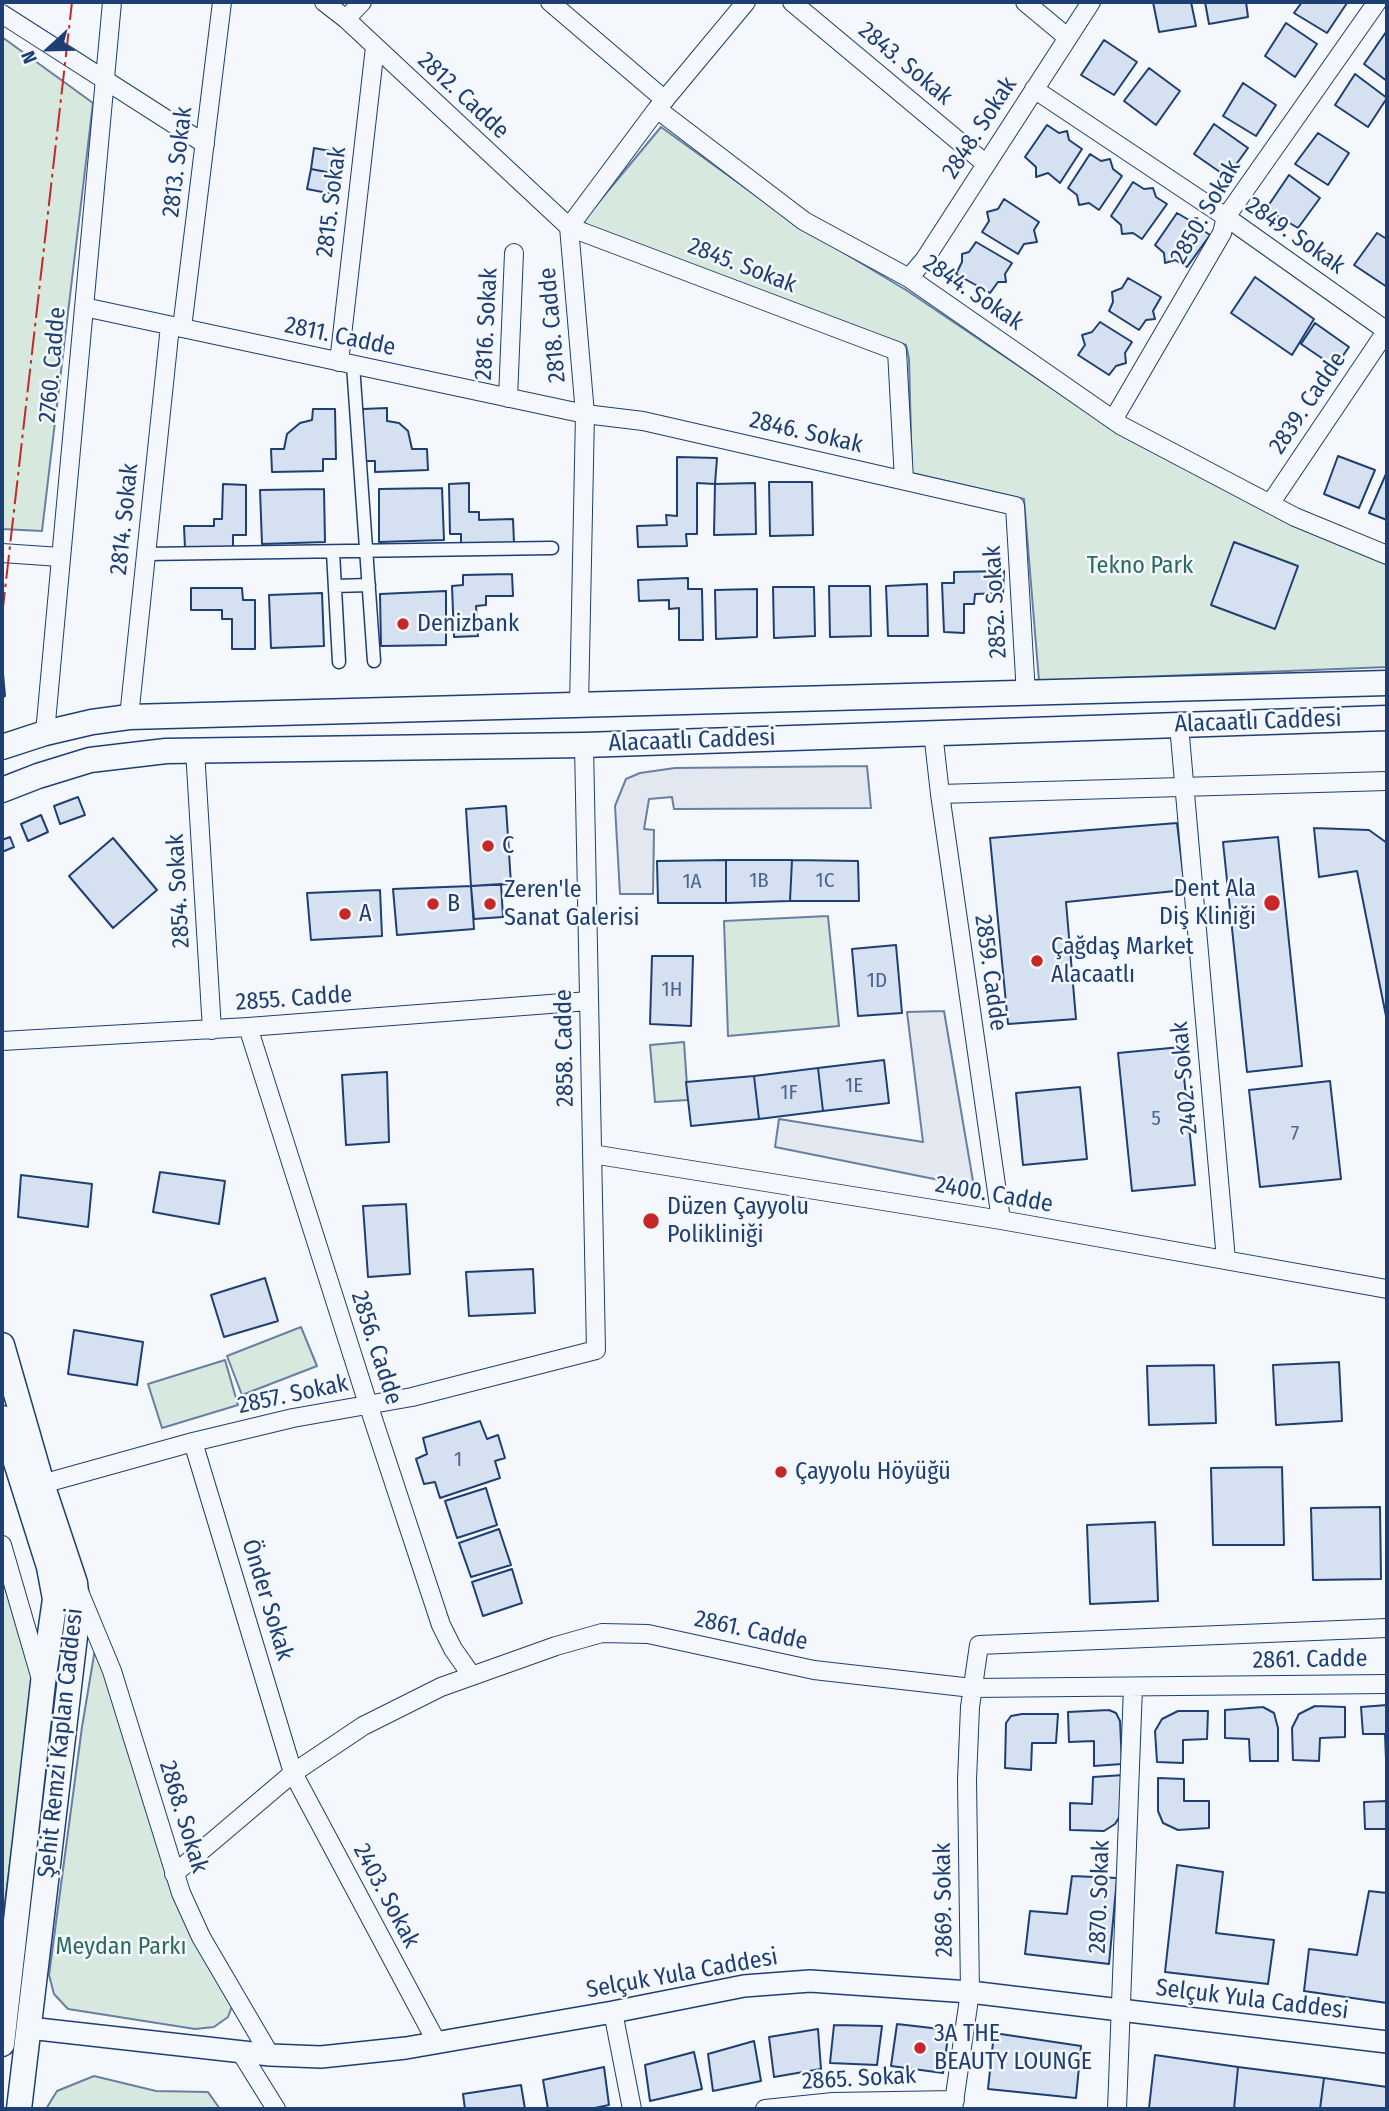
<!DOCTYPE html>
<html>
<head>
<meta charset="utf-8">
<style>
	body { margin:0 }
	#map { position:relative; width:1389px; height:2111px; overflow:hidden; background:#f4f7fb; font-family:"Fira Sans Condensed",sans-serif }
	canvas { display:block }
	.frame { position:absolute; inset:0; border:4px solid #1d3f73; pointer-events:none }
	.north { position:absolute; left:14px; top:14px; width:70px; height:70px; -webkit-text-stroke:5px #f4f7fb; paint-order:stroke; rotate:248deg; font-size:19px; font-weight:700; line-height:28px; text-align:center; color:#1d3f73 }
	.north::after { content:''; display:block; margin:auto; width:24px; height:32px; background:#1d3f73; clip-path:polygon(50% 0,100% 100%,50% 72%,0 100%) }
</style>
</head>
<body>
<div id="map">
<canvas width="1389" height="2111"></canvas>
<div class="frame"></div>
<div class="north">N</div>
</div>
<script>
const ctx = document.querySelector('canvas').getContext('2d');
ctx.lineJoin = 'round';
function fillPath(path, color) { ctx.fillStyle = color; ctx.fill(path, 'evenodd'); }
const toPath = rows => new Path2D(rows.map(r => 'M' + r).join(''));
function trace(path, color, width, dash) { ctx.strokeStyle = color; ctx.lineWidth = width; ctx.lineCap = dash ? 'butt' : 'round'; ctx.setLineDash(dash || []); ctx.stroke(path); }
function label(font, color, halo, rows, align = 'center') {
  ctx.font = font + ' "Fira Sans Condensed",sans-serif'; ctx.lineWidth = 5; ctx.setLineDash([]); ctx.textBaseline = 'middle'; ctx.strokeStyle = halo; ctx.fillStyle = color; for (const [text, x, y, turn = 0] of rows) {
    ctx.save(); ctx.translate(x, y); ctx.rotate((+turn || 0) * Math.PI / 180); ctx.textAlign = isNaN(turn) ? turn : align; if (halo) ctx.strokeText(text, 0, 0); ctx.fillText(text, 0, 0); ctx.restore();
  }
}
const green = toPath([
	[2,37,93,103,42,531,2,529,2,37],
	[661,127,794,223,906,290,1090,414,1267,512,1387,562,1387,667,1039,681,1024,499,912,473,909,359,906,345,598,237,583,221,661,127],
	[828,916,839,1026,728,1036,724,921,828,916],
	[684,1042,688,1100,655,1102,650,1045,684,1042],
	[301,1327,317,1366,242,1395,227,1356,301,1327],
	[225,1360,238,1405,162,1428,148,1384,225,1360],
	[2,1569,31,1674,33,1687,2,1925,2,1569],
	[96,1643,148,1810,234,2001,228,2017,214,2027,195,2029,68,2009,54,1994,49,1975,82,1727,96,1643],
	[94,2076,156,2091,208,2092,220,2109,46,2109,57,2091,94,2076]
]);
fillPath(green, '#d7e8df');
trace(green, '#687fa3', 2);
const parking = toPath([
	[867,766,871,808,674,809,672,797,649,799,644,829,654,830,653,894,620,894,615,806,626,779,640,773,675,768,867,766],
	[944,1011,974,1187,775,1147,779,1119,923,1142,907,1012,944,1011]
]);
fillPath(parking, '#e3e8f0');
trace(parking, '#687fa3', 2);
const building = toPath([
	[1153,2,1191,2,1196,26,1159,32,1153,2],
	[1205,2,1246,2,1248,17,1209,24,1205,2],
	[1302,2,1346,2,1347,3,1327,33,1294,13,1302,2],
	[1286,23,1317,44,1295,77,1265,56,1286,23],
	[1386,32,1387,33,1387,81,1364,64,1386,32],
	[1104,40,1137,62,1114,95,1081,75,1104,40],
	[1149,68,1180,91,1156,125,1124,101,1149,68],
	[1355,74,1387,98,1368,127,1335,105,1355,74],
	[1243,83,1276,105,1256,136,1223,116,1243,83],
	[1214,124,1248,148,1227,177,1194,154,1214,124],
	[1047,125,1059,133,1067,131,1069,140,1082,149,1060,183,1048,173,1036,177,1036,167,1025,157,1047,125],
	[1318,133,1349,153,1328,185,1295,164,1318,133],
	[314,148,346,154,342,175,311,169,314,148],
	[1090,154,1101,161,1110,159,1113,169,1122,176,1099,210,1089,203,1079,205,1077,195,1068,188,1090,154],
	[311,169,342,175,338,195,307,189,311,169],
	[1289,175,1320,198,1298,228,1266,209,1289,175],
	[1133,182,1144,189,1153,188,1156,197,1167,204,1142,239,1133,233,1122,234,1121,225,1111,216,1133,182],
	[1004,199,1039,222,1034,230,1037,242,1024,244,1018,254,982,232,989,221,987,212,998,209,1004,199],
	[1177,213,1189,220,1197,218,1198,227,1210,235,1187,267,1175,260,1165,263,1164,253,1155,245,1177,213],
	[1377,233,1387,239,1387,287,1354,265,1377,233],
	[976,242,1012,263,1005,274,1006,282,998,282,990,293,956,274,962,262,962,254,969,252,976,242],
	[1255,277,1314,319,1292,355,1231,313,1255,277],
	[1128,278,1161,297,1153,311,1155,319,1146,320,1139,330,1109,311,1113,302,1112,292,1122,288,1128,278],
	[1100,322,1132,342,1125,353,1126,363,1116,366,1109,375,1078,355,1085,345,1082,335,1092,332,1100,322],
	[1315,323,1349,347,1335,367,1301,344,1315,323],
	[387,408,387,421,399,423,408,431,412,449,427,449,428,470,375,472,375,461,362,461,363,409,387,408],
	[313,409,335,409,336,459,323,459,323,471,272,472,271,449,284,449,287,434,300,423,312,420,313,409],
	[1338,456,1375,470,1359,508,1324,494,1338,456],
	[677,457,717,458,715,484,697,483,697,534,686,534,687,546,638,547,637,526,667,525,666,515,677,516,677,457],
	[1386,474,1387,475,1387,520,1369,513,1386,474],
	[769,482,812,482,813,535,770,536,769,482],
	[469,483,469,512,479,512,479,520,513,519,514,543,461,544,461,534,450,534,449,484,469,483],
	[755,483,756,534,714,535,715,484,755,483],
	[223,484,246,485,246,535,233,535,233,547,185,548,184,526,214,526,214,519,222,519,223,484],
	[442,488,444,540,379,542,379,489,442,488],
	[324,489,325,542,262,544,260,490,324,489],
	[1234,542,1298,566,1275,629,1211,605,1234,542],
	[1004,571,1003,593,975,594,974,604,964,604,964,633,944,632,942,583,954,583,954,572,1004,571],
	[512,574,513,596,486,596,486,605,476,606,478,636,454,637,452,586,463,585,463,575,512,574],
	[688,578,688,589,702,589,703,640,679,640,679,608,669,609,669,600,639,601,638,580,688,578],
	[927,584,928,636,888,636,886,586,927,584],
	[829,586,870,586,871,636,830,637,829,586],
	[773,587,814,587,815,636,774,638,773,587],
	[191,588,242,588,243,600,255,600,255,649,232,649,232,619,222,619,222,610,191,610,191,588],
	[757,589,757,637,716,639,715,590,757,589],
	[446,591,446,645,381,646,380,594,446,591],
	[322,593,324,646,271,648,269,595,322,593],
	[2,662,5,696,2,698,2,662],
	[78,797,85,815,60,824,54,806,78,797],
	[506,806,511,884,471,886,466,809,506,806],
	[41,815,48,832,28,841,21,824,41,815],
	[1177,823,1185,890,1066,902,1076,1019,1008,1024,990,838,1177,823],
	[1314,828,1369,830,1387,843,1387,1021,1357,871,1319,877,1314,828],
	[10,837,14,847,2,852,2,840,10,837],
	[1278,837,1302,1066,1247,1072,1223,842,1278,837],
	[113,838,157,890,113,928,69,876,113,838],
	[726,860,726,903,658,903,657,861,726,860],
	[726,860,792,860,790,901,726,903,726,860],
	[792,860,858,861,859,901,790,901,792,860],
	[501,884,503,917,474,919,471,886,501,884],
	[471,886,474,929,397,935,393,889,471,886],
	[380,890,382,936,311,940,307,893,380,890],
	[896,945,902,1013,858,1016,852,949,896,945],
	[652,956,693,956,691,1026,650,1024,652,956],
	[1181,1047,1195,1185,1132,1191,1118,1053,1181,1047],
	[884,1060,889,1103,823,1111,818,1068,884,1060],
	[818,1068,823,1111,759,1119,754,1076,818,1068],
	[387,1072,389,1142,346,1145,342,1075,387,1072],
	[754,1076,759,1119,691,1126,686,1082,754,1076],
	[1330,1081,1341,1179,1260,1187,1249,1090,1330,1081],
	[1080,1087,1087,1159,1023,1165,1016,1093,1080,1087],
	[160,1172,225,1181,219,1224,153,1212,160,1172],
	[21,1175,92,1184,88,1227,18,1217,21,1175],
	[406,1204,410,1274,368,1277,363,1206,406,1204],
	[533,1269,535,1313,469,1316,466,1272,533,1269],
	[265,1278,278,1321,224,1337,211,1295,265,1278],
	[74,1330,143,1342,137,1385,68,1374,74,1330],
	[1339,1362,1342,1421,1276,1425,1273,1365,1339,1362],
	[1214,1365,1216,1423,1149,1425,1147,1366,1214,1365],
	[480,1421,487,1439,498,1435,505,1458,495,1461,500,1478,440,1498,435,1482,424,1484,416,1459,427,1454,423,1438,480,1421],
	[1282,1467,1284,1545,1213,1545,1211,1468,1282,1467],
	[486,1488,497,1525,457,1538,445,1501,486,1488],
	[1380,1507,1381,1579,1313,1580,1311,1508,1380,1507],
	[1155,1522,1158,1601,1090,1604,1087,1525,1155,1522],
	[499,1529,511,1565,471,1577,459,1543,499,1529],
	[512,1569,522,1603,483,1616,472,1582,512,1569],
	[1387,1705,1387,1758,1386,1759,1385,1734,1363,1734,1361,1707,1387,1705],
	[1315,1706,1345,1707,1345,1737,1320,1738,1319,1761,1293,1760,1292,1728,1299,1714,1315,1706],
	[1263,1707,1274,1713,1278,1728,1278,1761,1250,1761,1249,1739,1225,1738,1225,1710,1263,1707],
	[1109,1710,1116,1713,1120,1721,1122,1764,1094,1766,1094,1741,1069,1742,1068,1712,1109,1710],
	[1178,1711,1208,1711,1207,1739,1183,1740,1183,1763,1157,1762,1155,1731,1162,1719,1178,1711],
	[1022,1714,1058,1714,1056,1743,1032,1743,1031,1770,1005,1768,1006,1723,1011,1716,1022,1714],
	[1124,1775,1123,1811,1115,1824,1104,1831,1070,1830,1070,1803,1092,1804,1093,1777,1124,1775],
	[1158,1778,1184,1779,1184,1801,1209,1801,1209,1828,1178,1830,1163,1823,1158,1811,1158,1778],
	[1387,1801,1387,1829,1365,1829,1364,1802,1387,1801],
	[1177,1865,1223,1872,1216,1933,1274,1940,1268,1984,1165,1972,1177,1865],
	[1072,1876,1117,1878,1109,1964,1025,1954,1030,1911,1067,1914,1072,1876],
	[1369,1891,1387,1893,1387,2003,1304,1991,1309,1949,1357,1955,1369,1891],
	[897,2024,949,2030,943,2073,891,2066,897,2024],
	[834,2025,882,2026,877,2065,830,2063,834,2025],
	[818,2029,821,2069,774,2077,769,2037,818,2029],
	[994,2033,1081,2046,1076,2098,988,2089,994,2033],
	[754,2041,761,2081,713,2091,708,2054,754,2041],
	[694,2052,702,2089,650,2101,645,2065,694,2052],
	[1155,2055,1238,2067,1234,2109,1149,2108,1155,2055],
	[604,2067,609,2105,590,2109,548,2109,543,2080,604,2067],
	[1238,2067,1324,2078,1320,2109,1234,2109,1238,2067],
	[1324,2078,1387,2087,1387,2109,1320,2109,1324,2078],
	[521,2085,525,2109,465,2109,463,2094,521,2085]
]);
fillPath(building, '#d5e0f0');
trace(building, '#1d3f73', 2);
const pedestrian = toPath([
	[353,365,374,661],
	[333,552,339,662],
	[146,554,552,548],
	[335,586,369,585]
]);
const minor = toPath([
	[324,2,346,19,569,227,897,351,904,480],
	[550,2,665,100],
	[792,2,986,164],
	[1025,2,1067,37],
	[2,14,205,144],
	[346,19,362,2],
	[1034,89,1226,217,1387,331],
	[657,109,804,221,909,278,1122,426,1295,517,1387,555],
	[909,278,925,259,1091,2],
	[84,307,585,414,643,421,1015,506,1026,695],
	[182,328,222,2],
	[339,362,375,47],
	[508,398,514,253],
	[1113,420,1222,233,1226,217,1377,2],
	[1270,504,1387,330],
	[2,553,60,557],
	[579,706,585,414,569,227,657,109,746,2],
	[129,717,170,326],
	[1179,725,1226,1260],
	[933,732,940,794,1001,1220],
	[45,733,112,2],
	[195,750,212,1030],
	[940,794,1387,781],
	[248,1027,368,1404,441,1625,453,1649,472,1676],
	[2,1041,248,1027,589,1001],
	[592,1154,1001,1220,1387,1289],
	[193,1442,293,1773,436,2041],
	[42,1484,193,1442,293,1418,412,1397,596,1350,584,745],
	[2,1545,41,1679],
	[80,1594,112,1671,181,1893,201,1937,270,2055],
	[174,1874,293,1773,363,1726,441,1687,556,1646,602,1633,648,1634,814,1670,972,1688,1387,1684],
	[613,2012,632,2109],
	[240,2051,276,2109],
	[765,2109,833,2102,955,2100],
	[953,2109,970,1992,967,1780,970,1707,979,1645,1387,1628],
	[1117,2109,1133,1687]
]);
const tertiary = toPath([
	[29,2028,270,2055,321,2057,406,2048,613,2012,744,1986,810,1981,970,1992,1387,2042]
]);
const secondary = toPath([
	[2,747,45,733,92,722,129,717,1387,683],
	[2,790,38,776,90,760,166,751,584,745,1387,718],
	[2,1345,42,1484,75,1583,78,1611,19,2109],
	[2,1418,49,1567,55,1599,43,1683,2,2044]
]);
trace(pedestrian, '#1d3f73', 15);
trace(minor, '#1d3f73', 20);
trace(tertiary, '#1d3f73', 24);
trace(secondary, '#1d3f73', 27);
trace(pedestrian, '#f4f7fb', 12);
trace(minor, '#f4f7fb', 18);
trace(tertiary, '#f4f7fb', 21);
trace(secondary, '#f4f7fb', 24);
trace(toPath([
	[2,616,72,2]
]), '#c62828', 2, [24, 5, 3.5, 5]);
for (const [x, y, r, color] of [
	[403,624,7,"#c62828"],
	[488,846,7,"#c62828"],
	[1272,903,9,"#c62828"],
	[433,904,7,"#c62828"],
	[490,904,7,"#c62828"],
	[345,914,7,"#c62828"],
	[1037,961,7,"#c62828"],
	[651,1221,9,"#c62828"],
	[781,1472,7,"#c62828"],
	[920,2048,7,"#c62828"]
]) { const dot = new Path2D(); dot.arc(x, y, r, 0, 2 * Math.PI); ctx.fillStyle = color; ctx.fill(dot); trace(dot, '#f4f7fb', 2.5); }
label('21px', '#4b6792', null, [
	["1B",759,881],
	["1C",825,881],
	["1A",692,882],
	["1D",877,981],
	["1H",672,990],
	["1E",854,1086],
	["1F",789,1093],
	["5",1156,1119],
	["7",1295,1134],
	["1",458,1460]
]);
label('24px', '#1d3f73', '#f4f7fb', [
	["2843. Sokak",905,64,40],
	["2812. Cadde",463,96,43],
	["2848. Sokak",980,128,-57],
	["2813. Sokak",178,162,-83],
	["2815. Sokak",332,202,-83],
	["2850. Sokak",1206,212,-60],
	["2849. Sokak",1295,236,35],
	["2845. Sokak",742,266,21],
	["2844. Sokak",973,293,34],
	["2816. Sokak",487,324,-87],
	["2818. Cadde",553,325,-95],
	["2811. Cadde",340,337,12],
	["2760. Cadde",53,365,-85],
	["2839. Cadde",1308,403,-56],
	["2846. Sokak",806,433,13],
	["2814. Sokak",125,519,-84],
	["2852. Sokak",996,602,-93],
	["Alacaatlı Caddesi",1258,722,-2],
	["Alacaatlı Caddesi",692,741,-2],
	["2854. Sokak",179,891,-93],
	["2859. Cadde",990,973,82],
	["2855. Cadde",294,999,-4],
	["2858. Cadde",565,1048,-91],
	["2402. Sokak",1185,1078,-95],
	["2400. Cadde",994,1195,10],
	["2856. Cadde",376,1348,72],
	["2857. Sokak",293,1395,-12],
	["Önder Sokak",267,1600,73],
	["2861. Cadde",751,1631,12],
	["2861. Cadde",1310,1660,-1],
	["Şehit Remzi Kaplan Caddesi",61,1743,-84],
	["2868. Sokak",183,1817,73],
	["2403. Sokak",386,1896,62],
	["2870. Sokak",1100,1897,-88],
	["2869. Sokak",944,1900,-91],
	["Selçuk Yula Caddesi",682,1974,-10],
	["Selçuk Yula Caddesi",1252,2000,7],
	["2865. Sokak",859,2079,-3]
]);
label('24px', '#2c6c60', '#f4f7fb', [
	["Tekno Park",1140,566],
	["Meydan Parkı",121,1947]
]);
label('24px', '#1d3f73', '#f4f7fb', [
	["Denizbank",417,624],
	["C",502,846],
	["Dent Ala",1256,889,"right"],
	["Diş Kliniği",1256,917,"right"],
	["Zeren'le",504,890],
	["Sanat Galerisi",504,918],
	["B",447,904],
	["A",359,914],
	["Çağdaş Market",1051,947],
	["Alacaatlı",1051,975],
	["Düzen Çayyolu",667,1207],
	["Polikliniği",667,1235],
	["Çayyolu Höyüğü",795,1472],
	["3A THE",934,2034],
	["BEAUTY LOUNGE",934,2062]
], 'left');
</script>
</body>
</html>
